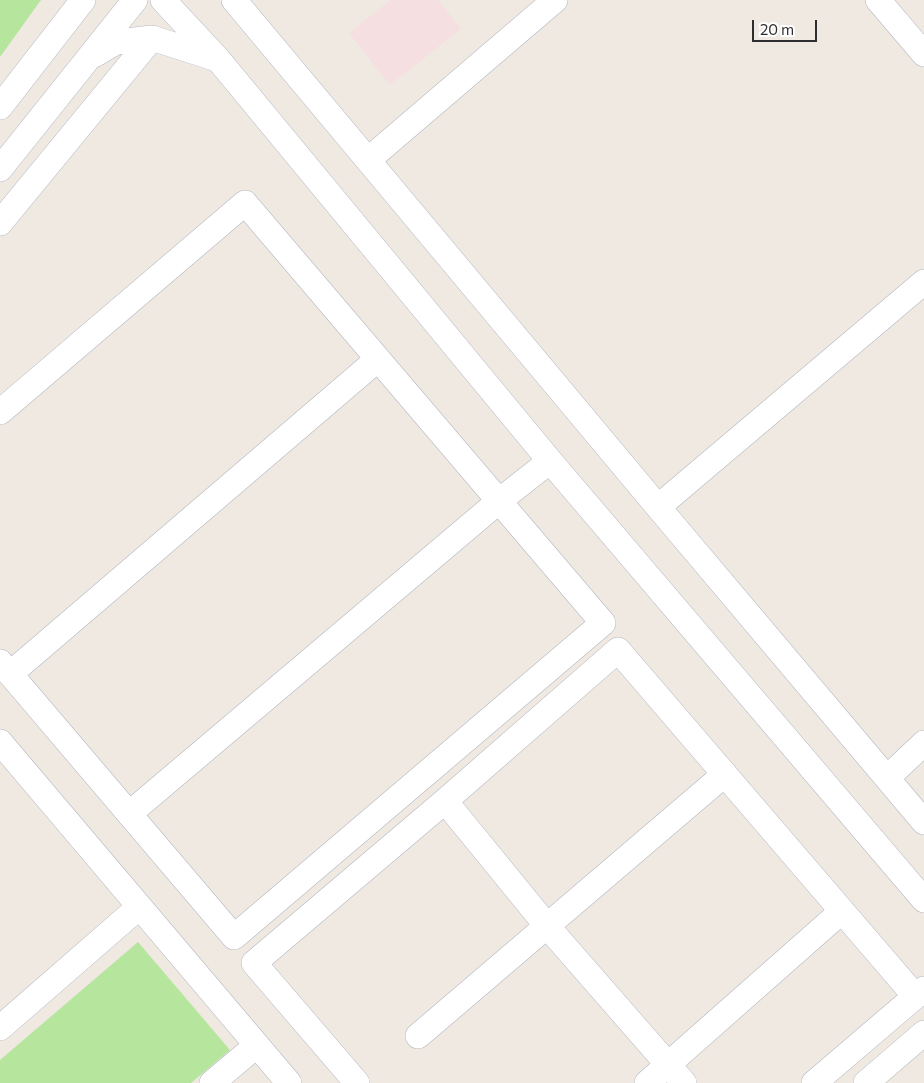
<!DOCTYPE html>
<html>
<head>
<meta charset="utf-8">
<style>
	body { margin:0 }
	#map { position:relative; width:924px; height:1083px; overflow:hidden; background:#efe9e1; font-family:Commissioner,sans-serif }
	canvas { display:block }
	.scale { position:absolute; left:752px; top:20px; width:65px; height:22px; box-sizing:border-box; border:2px solid #2e2e2e; border-top:0; padding-left:6px; font-size:15px; line-height:18px; white-space:nowrap; color:#2e2e2e; -webkit-text-stroke:4px #fff; paint-order:stroke }
</style>
</head>
<body>
<div id="map">
<canvas width="924" height="1083"></canvas>
<div class="scale">20 m</div>
</div>
<script>
const ctx = document.querySelector('canvas').getContext('2d');
ctx.lineJoin = 'round';
function fillPath(path, color) { ctx.fillStyle = color; ctx.fill(path, 'evenodd'); }
const toPath = rows => new Path2D(rows.map(r => 'M' + r).join(''));
function trace(path, color, width, dash) { ctx.strokeStyle = color; ctx.lineWidth = width; ctx.lineCap = dash ? 'butt' : 'round'; ctx.setLineDash(dash || []); ctx.stroke(path); }
fillPath(toPath([
	[391,0,438,0,461,29,390,85,349,33]
]), '#f5dfe0');
fillPath(toPath([
	[0,0,41,0,0,57],
	[138,942,230,1050,191,1083,0,1083,0,1060]
]), '#b6e59e');
const minor = toPath([
	[163,0,217,58,550,461,924,900],
	[234,0,658,507,924,822],
	[878,0,924,54],
	[94,55,116,42,152,38,214,58],
	[0,107,83,0],
	[368,160,555,0],
	[0,169,135,0],
	[0,223,152,38],
	[0,412,245,203,603,623,234,937,0,662],
	[658,507,924,282],
	[10,674,378,359],
	[0,742,289,1083],
	[887,778,924,743],
	[445,801,547,926,684,1083],
	[129,814,499,501,550,461],
	[0,1028,139,907],
	[418,1036,725,774],
	[212,1083,257,1045],
	[357,1083,254,963,445,801,618,650,915,996],
	[647,1083,842,911],
	[814,1083,924,989],
	[866,1083,924,1033]
]);
trace(minor, '#b4b7c1', 26);
trace(minor, '#fff', 25);
</script>
</body>
</html>
